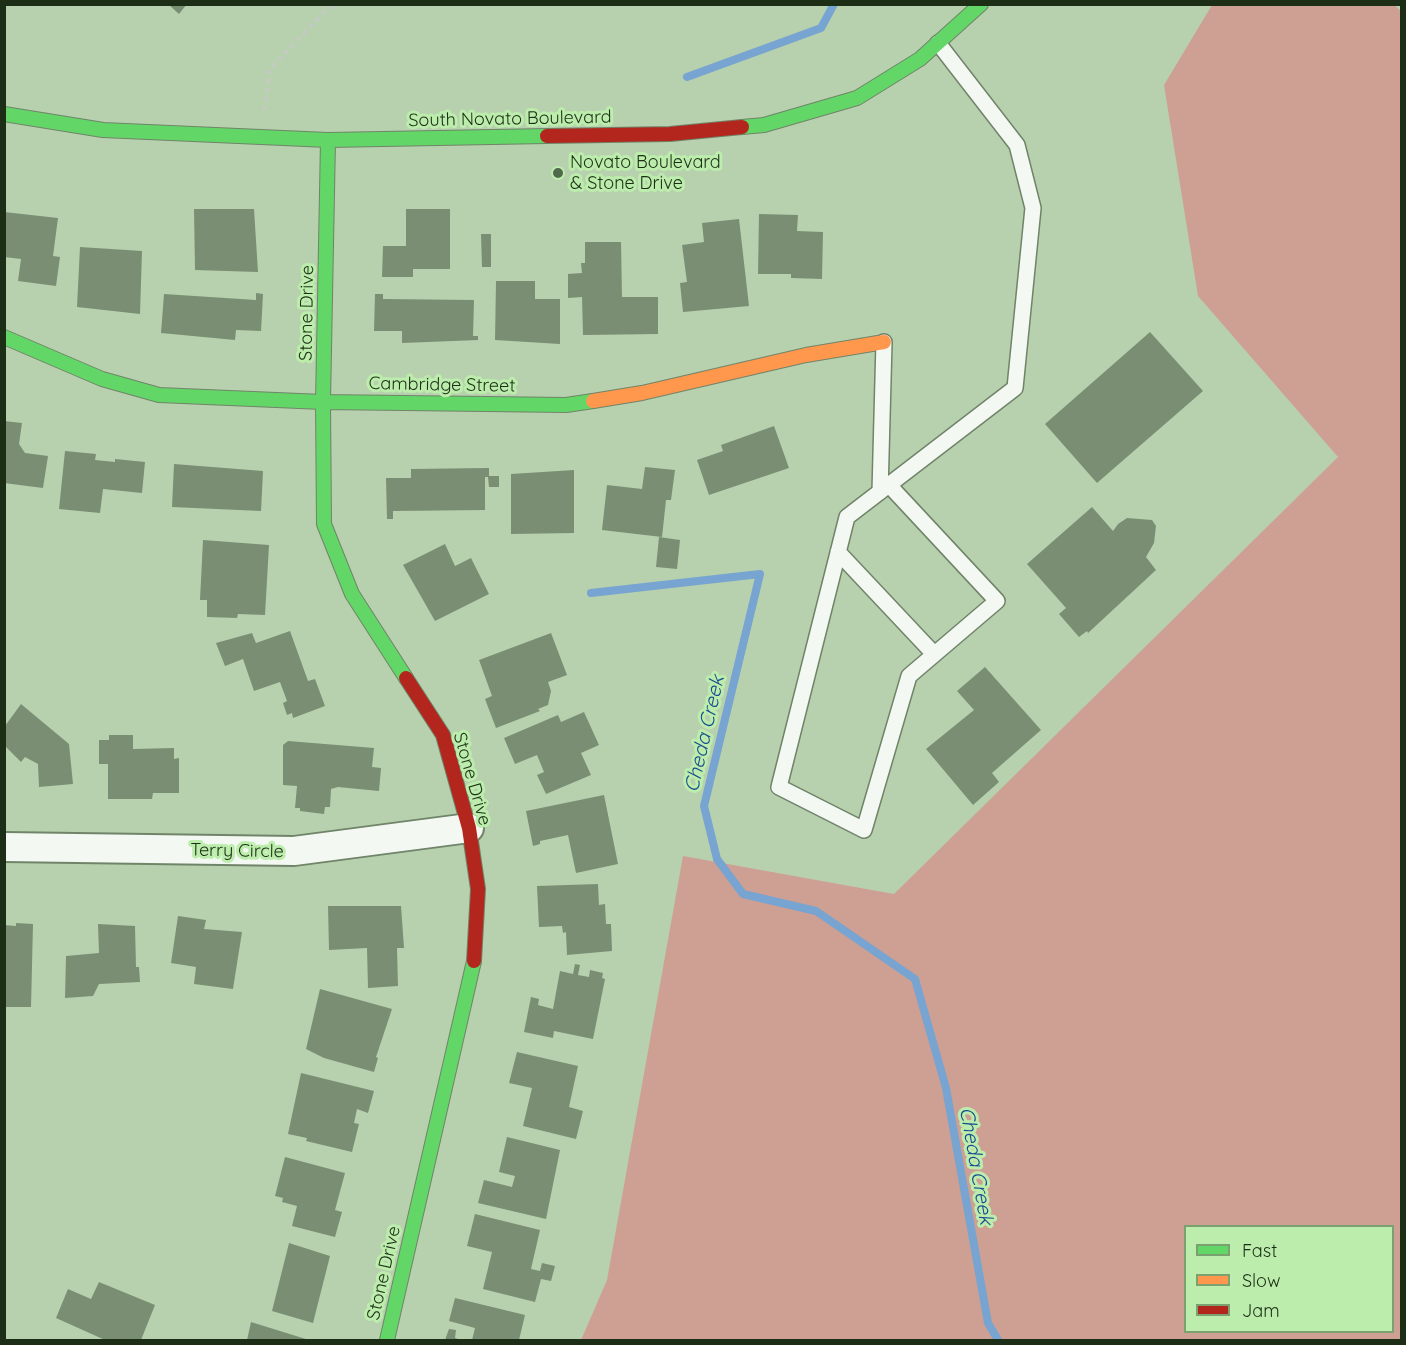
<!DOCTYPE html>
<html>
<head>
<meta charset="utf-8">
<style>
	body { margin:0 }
	#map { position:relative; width:1406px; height:1345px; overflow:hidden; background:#b7d1ae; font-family:Quicksand,sans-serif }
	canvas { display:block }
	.frame { position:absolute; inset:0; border:6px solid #1c2f16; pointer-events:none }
	.legend { position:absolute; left:1184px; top:1225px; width:210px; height:108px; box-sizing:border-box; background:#bcedac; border:2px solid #7ca170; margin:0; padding:8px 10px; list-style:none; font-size:18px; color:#1c2f16 }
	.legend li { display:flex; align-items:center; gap:12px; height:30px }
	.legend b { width:30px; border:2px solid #7ca170 }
</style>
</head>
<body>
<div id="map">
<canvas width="1406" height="1345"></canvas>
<div class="frame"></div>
<ul class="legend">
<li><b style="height:8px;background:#63d668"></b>Fast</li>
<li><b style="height:8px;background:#ff974d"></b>Slow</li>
<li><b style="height:8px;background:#b3261e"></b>Jam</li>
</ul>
</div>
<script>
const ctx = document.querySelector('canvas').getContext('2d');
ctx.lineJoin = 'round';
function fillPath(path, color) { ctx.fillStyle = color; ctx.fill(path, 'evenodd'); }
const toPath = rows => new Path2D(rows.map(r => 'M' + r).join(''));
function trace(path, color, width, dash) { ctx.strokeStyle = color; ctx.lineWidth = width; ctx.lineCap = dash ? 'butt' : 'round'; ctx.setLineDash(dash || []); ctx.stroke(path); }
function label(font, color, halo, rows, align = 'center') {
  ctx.font = font + ' Quicksand,sans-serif'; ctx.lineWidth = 6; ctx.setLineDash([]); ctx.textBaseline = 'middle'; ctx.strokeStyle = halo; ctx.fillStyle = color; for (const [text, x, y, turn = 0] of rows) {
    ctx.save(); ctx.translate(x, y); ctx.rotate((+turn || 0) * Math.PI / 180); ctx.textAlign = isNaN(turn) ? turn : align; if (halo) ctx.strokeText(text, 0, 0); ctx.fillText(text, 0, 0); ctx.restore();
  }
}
fillPath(toPath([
	[1212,5,1393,4,1401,11,1401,1340,581,1340,607,1280,683,856,894,894,1338,457,1198,296,1164,85],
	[1186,1226,1392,1226,1392,1332,1186,1332]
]), '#cea093');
trace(toPath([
	[687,77,821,28,834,4],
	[591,593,760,574,704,806,717,859,743,894,816,911,915,979,946,1088,988,1323,998,1340]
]), '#77a4d0', 8);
fillPath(toPath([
	[168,4,187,4,179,14],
	[194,209,254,209,258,272,195,270],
	[406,209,450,209,450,269,413,269,413,277,382,277,383,246,406,246],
	[4,212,58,218,53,256,60,257,56,286,18,281,21,259,4,257],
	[759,214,798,215,797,231,823,232,822,279,791,278,791,274,758,274],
	[739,219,749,306,683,312,680,283,687,282,682,245,704,242,702,223],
	[481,234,491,234,491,267,482,267],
	[585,242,621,242,622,297,658,297,658,334,583,335,582,297,568,298,568,274,582,273,581,263,585,263],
	[80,247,142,251,140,314,77,307],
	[496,281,535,281,535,299,560,299,560,344,495,340],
	[256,293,263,294,261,331,236,330,235,340,161,333,164,294,256,300],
	[375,294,383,294,383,299,474,300,473,336,478,336,478,340,402,343,402,331,374,331],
	[1150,332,1203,391,1097,483,1045,424],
	[4,421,22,423,19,444,25,453,48,456,43,488,4,483],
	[774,426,789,468,709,495,697,460,723,451,721,445],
	[65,451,96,454,95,460,115,462,115,459,145,462,142,493,103,489,100,513,59,509],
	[174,464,263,471,261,511,172,507],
	[645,467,675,470,671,500,666,500,662,537,602,530,607,485,642,489],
	[489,468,489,476,499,476,499,487,489,487,488,477,485,477,485,510,393,511,393,519,387,519,386,478,411,478,411,469],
	[574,470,574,533,511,534,511,474],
	[1092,507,1113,531,1118,524,1127,518,1152,520,1156,526,1154,543,1146,557,1156,570,1088,633,1087,631,1079,637,1059,614,1066,608,1027,564],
	[659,537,680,540,677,569,656,567],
	[203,540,269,545,265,615,238,614,237,618,207,617,207,600,200,600],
	[445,544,455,566,471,558,489,594,435,621,403,565],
	[290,631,308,681,315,679,325,706,293,718,292,713,287,715,283,703,287,701,280,682,254,691,243,659,225,666,216,643,252,633,256,643],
	[551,633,567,675,548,682,551,691,548,705,538,709,540,711,496,728,485,699,492,696,479,660],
	[985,667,1041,730,992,773,999,782,973,805,926,749,974,710,957,691],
	[21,704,69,744,73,784,39,787,38,764,25,757,21,762,5,746,5,726],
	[584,712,599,745,581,753,591,775,546,794,537,775,544,772,537,755,515,764,504,738,558,715,561,722],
	[109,735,133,735,133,749,174,748,174,759,179,758,179,793,153,793,152,799,108,799,108,764,99,764,99,740,109,740],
	[288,741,374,748,372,767,381,768,379,791,338,787,331,789,330,807,325,807,324,814,300,811,300,808,295,808,297,786,283,785,283,745],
	[604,795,618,864,576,873,568,835,540,841,540,844,533,846,526,811],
	[598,884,599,905,605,904,606,924,611,924,612,951,567,955,566,932,563,933,562,926,539,927,537,886],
	[328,906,401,906,404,948,397,948,398,986,368,988,367,948,329,950],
	[178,916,206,920,204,929,242,932,233,989,194,984,196,967,171,963],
	[16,923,33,924,31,1007,4,1007,4,925,16,926],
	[98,924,135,926,136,967,139,967,140,982,99,984,93,996,65,998,66,956,99,953],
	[575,964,580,965,578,975,589,977,590,970,603,973,602,978,605,979,593,1039,554,1031,553,1038,524,1032,531,997,539,999,538,1005,553,1009,560,971,573,974],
	[320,989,392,1009,376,1057,378,1058,374,1072,324,1058,306,1049],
	[517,1052,578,1066,569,1107,583,1111,576,1139,523,1126,532,1088,509,1083],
	[301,1073,374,1091,368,1113,357,1109,354,1123,359,1124,352,1152,306,1141,307,1138,288,1134],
	[507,1137,560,1150,546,1219,478,1203,484,1180,512,1187,515,1176,499,1172],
	[285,1157,345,1173,335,1210,342,1212,335,1237,292,1226,297,1206,282,1202,283,1198,275,1196],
	[475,1214,540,1230,531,1269,540,1271,542,1263,555,1266,551,1281,541,1279,535,1302,483,1289,492,1252,467,1246],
	[289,1243,330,1256,313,1323,272,1311],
	[99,1282,155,1305,141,1340,105,1340,56,1318,68,1289,91,1299],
	[455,1298,525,1315,519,1340,472,1340,475,1328,449,1321],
	[251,1322,309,1340,247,1340],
	[449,1329,456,1330,455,1338,461,1340,445,1340]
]), '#7a8e73');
const lane = toPath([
	[889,485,997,601,909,676,864,830,779,787,847,517,1015,388,1033,208,1017,145,938,43],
	[880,492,884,342],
	[838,552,934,654]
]);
const street = toPath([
	[4,847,294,851,469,828]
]);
const fast = toPath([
	[4,114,103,130,328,140,547,136],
	[742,127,764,125,857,98,920,59,981,4],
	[328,140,323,402,324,524,352,594,406,678],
	[4,337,102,379,159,395,323,402,566,405,593,401],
	[387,1340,474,961]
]);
const slow = toPath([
	[593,401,642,393,806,355,884,342]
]);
const jam = toPath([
	[547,136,670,134,742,127],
	[406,678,443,735,469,828,478,889,474,961]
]);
trace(lane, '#708469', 18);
trace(street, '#708469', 32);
trace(fast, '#708469', 16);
trace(slow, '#708469', 16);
trace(jam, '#708469', 16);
trace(toPath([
	[264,110,270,69,325,11,336,4]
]), '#c3cbc0', 4, [4.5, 4.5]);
trace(lane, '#f4f8f3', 15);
trace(street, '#f4f8f3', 28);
trace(fast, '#63d668', 14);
trace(slow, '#ff974d', 14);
trace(jam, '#b3261e', 14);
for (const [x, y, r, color] of [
	[558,173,6,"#52684b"]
]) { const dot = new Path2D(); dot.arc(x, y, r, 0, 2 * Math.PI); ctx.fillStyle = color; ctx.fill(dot); trace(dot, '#bcedac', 2); }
label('18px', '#1c2f16', '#bcedac', [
	["South Novato Boulevard",510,119,-1],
	["Stone Drive",307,313,-89],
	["Cambridge Street",442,385,1],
	["Stone Drive",472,779,74],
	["Terry Circle",237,851,1],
	["Stone Drive",384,1273,-77]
]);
label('18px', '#1c2f16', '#bcedac', [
	["Novato Boulevard",570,163],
	["& Stone Drive",570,184]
], 'left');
label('italic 20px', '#1a4b92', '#bcedac', [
	["Cheda Creek",705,734,-77],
	["Cheda Creek",976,1166,80]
]);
</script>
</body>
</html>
